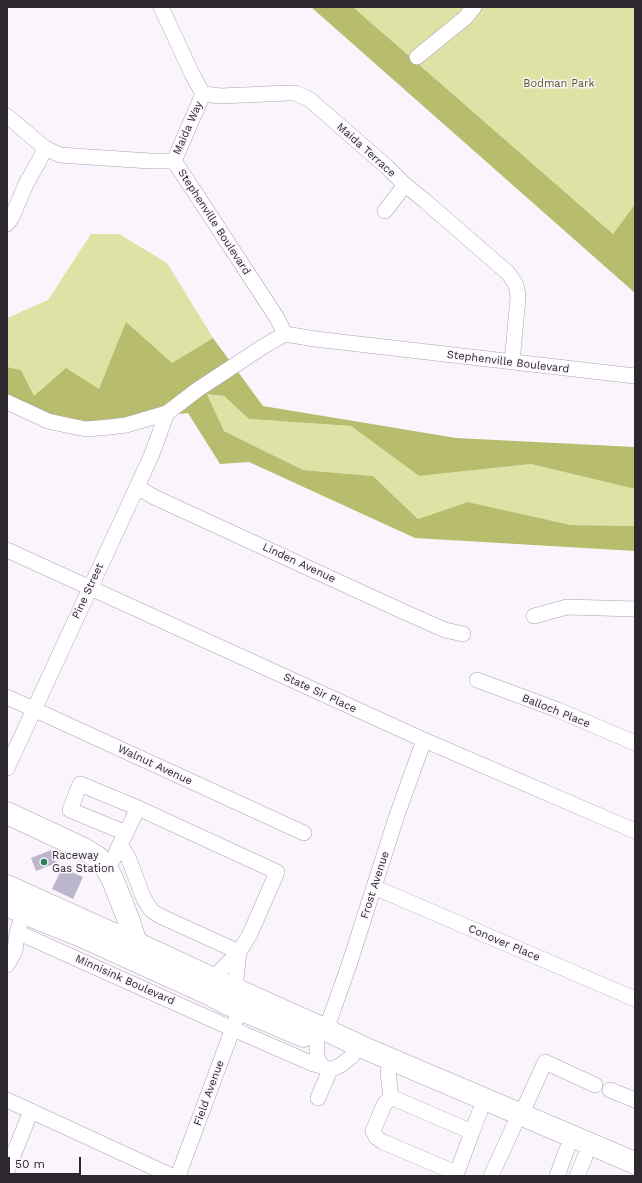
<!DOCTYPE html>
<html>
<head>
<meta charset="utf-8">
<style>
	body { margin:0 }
	#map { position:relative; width:642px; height:1183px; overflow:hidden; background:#faf4fc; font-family:"Work Sans",sans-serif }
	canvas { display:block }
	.frame { position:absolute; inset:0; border:8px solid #2d282f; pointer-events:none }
	.scale { position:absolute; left:8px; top:1157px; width:73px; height:18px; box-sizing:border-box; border:2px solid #2d282f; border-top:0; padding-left:5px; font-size:12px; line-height:14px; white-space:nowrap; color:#2d282f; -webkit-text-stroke:3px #faf4fc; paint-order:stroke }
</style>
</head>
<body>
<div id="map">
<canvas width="642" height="1183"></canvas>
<div class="frame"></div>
<div class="scale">50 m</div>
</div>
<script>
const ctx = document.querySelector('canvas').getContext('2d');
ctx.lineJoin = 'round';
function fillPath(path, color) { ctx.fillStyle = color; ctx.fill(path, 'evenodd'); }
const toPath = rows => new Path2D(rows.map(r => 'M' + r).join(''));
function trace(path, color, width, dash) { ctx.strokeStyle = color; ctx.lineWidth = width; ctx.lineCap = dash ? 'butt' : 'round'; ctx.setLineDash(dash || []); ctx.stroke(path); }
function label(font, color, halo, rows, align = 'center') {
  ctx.font = font + ' "Work Sans",sans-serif'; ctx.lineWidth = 3; ctx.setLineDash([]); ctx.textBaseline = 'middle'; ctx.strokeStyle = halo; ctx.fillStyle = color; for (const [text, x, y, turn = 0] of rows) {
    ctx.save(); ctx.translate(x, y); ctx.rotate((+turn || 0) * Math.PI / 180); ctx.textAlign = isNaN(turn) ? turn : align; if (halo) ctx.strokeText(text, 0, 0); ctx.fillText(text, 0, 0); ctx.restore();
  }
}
fillPath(toPath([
	[353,7,635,7,635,204,613,234],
	[91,234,119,234,167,263,213,338,172,363,99,389,34,397,21,370,7,367,7,318,48,300],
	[207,394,224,396,249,419,351,426,419,476,531,464,635,489,635,526,571,525,468,502,418,519,373,476,303,470,224,431]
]), '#dee3a5');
fillPath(toPath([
	[311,7,353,7,613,234,635,204,635,293],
	[126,322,172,363,213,338,263,406,456,438,635,447,635,489,531,464,419,476,351,426,249,419,224,396,207,394,224,431,303,470,373,476,418,519,468,502,571,525,635,526,635,551,415,538,249,462,220,464,188,413,74,425,7,398,7,367,21,370,34,396,66,368,99,389]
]), '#b8bd6d');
fillPath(toPath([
	[51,850,56,863,36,871,31,858],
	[62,868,83,877,73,899,52,889]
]), '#bcb6cd');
const minor = toPath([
	[161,7,192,74,203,94],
	[417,57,465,18,474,7],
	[203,94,221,96,288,93,295,93,309,99,387,167,403,183,425,201,508,273,515,283,517,289,518,298,512,362],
	[7,116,45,148,60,155,150,161,174,161,196,194,277,318,285,334],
	[174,161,203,94],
	[385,211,405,185],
	[7,224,12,217,26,184,39,161,45,148],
	[7,402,48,421,66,425,86,429,110,427,126,425,167,413,197,390,264,346,285,334,315,339,635,376],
	[137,487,154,497,402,611,445,630,463,634],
	[7,550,424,740,635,831],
	[534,616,567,607,635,609],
	[477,680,558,710,635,743],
	[7,697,304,833],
	[7,768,137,487,152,454,167,413],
	[126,833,138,808],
	[120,844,128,857,144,899,152,911,160,916,239,952],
	[107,869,114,858,120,844,126,833,70,810,80,784,138,808,277,872,250,934,239,952,212,979],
	[374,887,635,999],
	[17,932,233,1029,313,1064,322,1066],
	[7,965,15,951,17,932,20,923],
	[235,989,239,952],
	[326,1030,349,965,397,815,424,740],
	[317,1041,317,1058,322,1066,330,1070,341,1065,352,1056],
	[388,1072,391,1097,472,1132,480,1111],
	[610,1090,635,1100],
	[391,1097,384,1105,373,1131,376,1137,383,1142,454,1172,458,1170,472,1132],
	[318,1098,330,1070],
	[7,1100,172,1176],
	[521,1115,545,1062,595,1085],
	[7,1171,31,1111],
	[178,1176,236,1020],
	[491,1176,514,1126],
	[557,1176,567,1149],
	[577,1176,585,1157]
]);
const highway = toPath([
	[7,813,84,849,97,857,103,863,112,878,129,921,136,943],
	[7,886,109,932,136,943,224,984,326,1030,362,1047,635,1163],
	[7,905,24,913,79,935,209,994,228,1004,303,1036]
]);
trace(minor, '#aea0b4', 16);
trace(highway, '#aea0b4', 23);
trace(minor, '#fff', 15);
trace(highway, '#fff', 22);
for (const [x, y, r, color] of [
	[44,862,4,"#288258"]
]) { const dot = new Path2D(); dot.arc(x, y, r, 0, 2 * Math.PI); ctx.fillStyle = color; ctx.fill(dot); trace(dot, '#faf4fc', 1.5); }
label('11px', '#56591e', '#faf4fc', [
	["Bodman Park",559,84]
]);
label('11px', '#2d282f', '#faf4fc', [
	["Maida Way",188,128,-66],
	["Maida Terrace",366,150,42],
	["Stephenville Boulevard",214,222,57],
	["Stephenville Boulevard",508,362,7],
	["Linden Avenue",299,563,25],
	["Pine Street",88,591,-65],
	["State Sir Place",320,693,25],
	["Balloch Place",556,711,22],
	["Walnut Avenue",155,765,25],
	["Frost Avenue",375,885,-72],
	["Conover Place",504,943,23],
	["Minnisink Boulevard",125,980,24],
	["Field Avenue",209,1093,-70]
]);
label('11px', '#2d282f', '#faf4fc', [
	["Raceway",52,856],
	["Gas Station",52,869]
], 'left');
</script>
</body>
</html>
